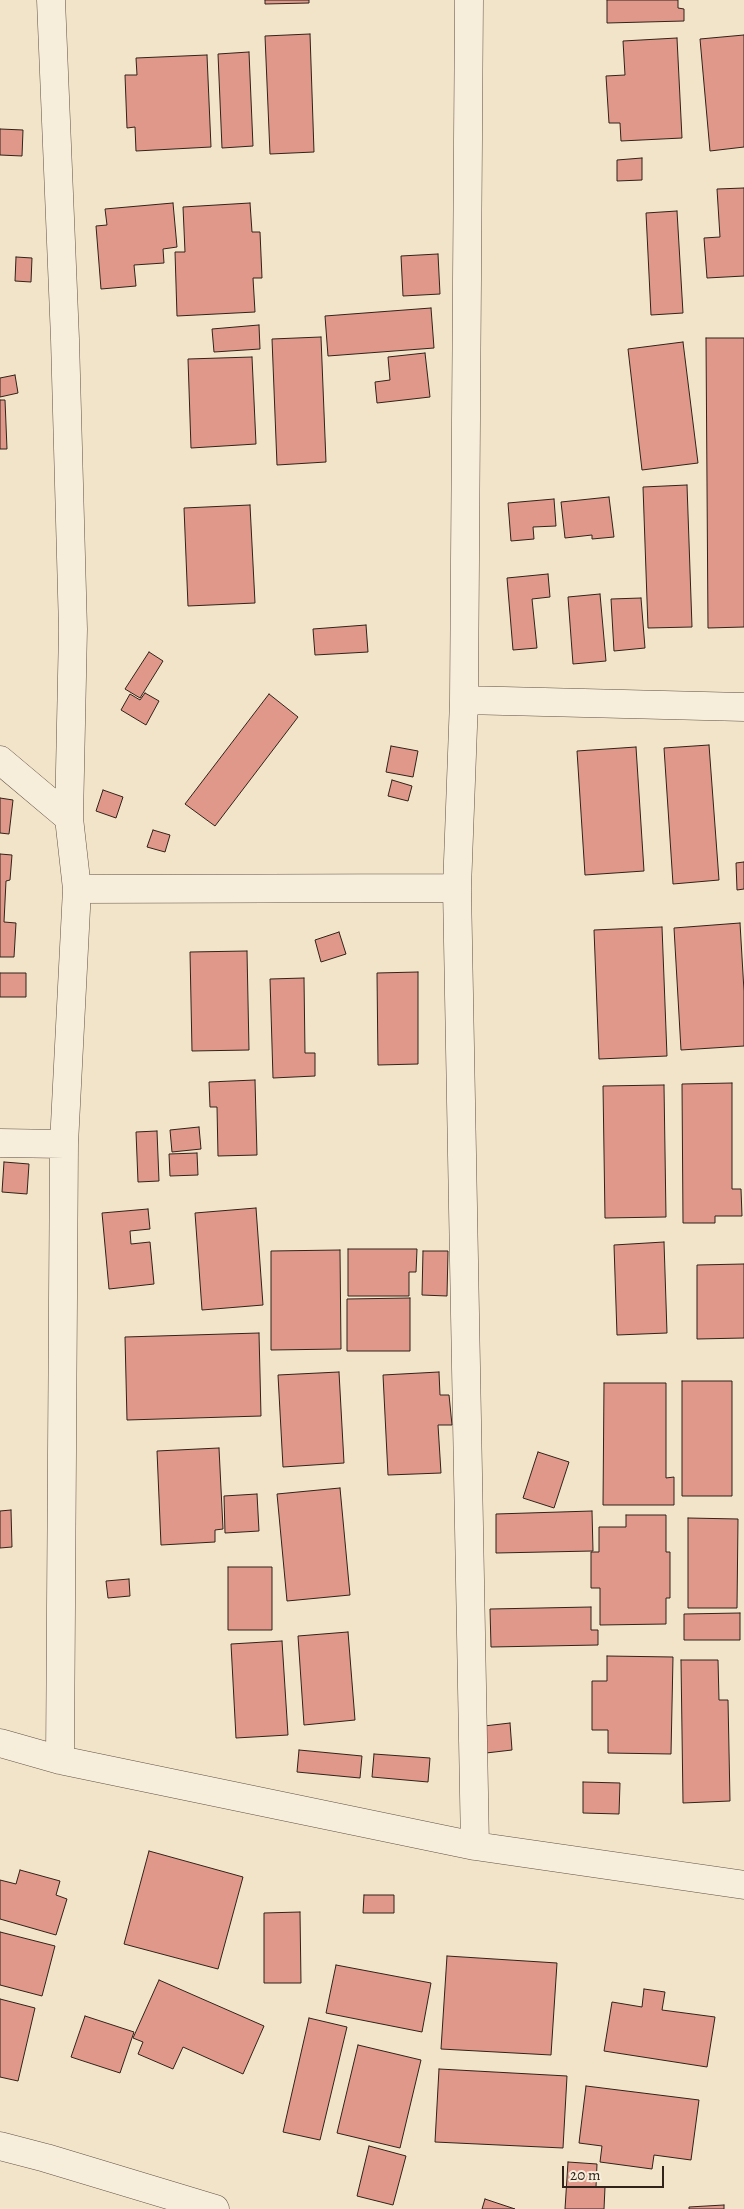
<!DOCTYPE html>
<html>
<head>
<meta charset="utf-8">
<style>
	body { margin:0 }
	#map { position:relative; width:744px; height:2209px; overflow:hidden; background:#f2e4c8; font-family:Alegreya,serif }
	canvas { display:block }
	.scale { position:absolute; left:562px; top:2166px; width:102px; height:22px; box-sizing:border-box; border:2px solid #31221a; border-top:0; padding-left:6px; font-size:15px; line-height:18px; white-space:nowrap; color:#31221a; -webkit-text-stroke:4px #f7eddb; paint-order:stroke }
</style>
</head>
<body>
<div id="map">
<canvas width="744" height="2209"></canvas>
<div class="scale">20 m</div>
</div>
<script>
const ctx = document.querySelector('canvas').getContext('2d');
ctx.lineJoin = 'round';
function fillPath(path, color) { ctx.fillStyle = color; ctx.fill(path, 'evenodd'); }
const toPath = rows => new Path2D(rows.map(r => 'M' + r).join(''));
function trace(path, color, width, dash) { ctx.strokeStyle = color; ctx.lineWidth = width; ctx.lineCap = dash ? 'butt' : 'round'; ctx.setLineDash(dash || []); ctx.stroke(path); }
const building = toPath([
	[265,0,309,0,309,3,265,4,265,0],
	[607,0,678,0,678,8,684,9,684,21,607,23,607,0],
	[310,34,314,152,270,154,265,36,310,34],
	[744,35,744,147,710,151,700,39,744,35],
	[677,38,682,138,621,141,620,123,609,123,606,76,625,75,623,41,677,38],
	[249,52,253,146,222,148,218,54,249,52],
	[207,55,211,147,136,151,135,127,127,128,125,75,137,75,136,58,207,55],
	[0,129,23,130,22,156,0,155,0,129],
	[642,158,642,180,617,181,617,160,642,158],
	[744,188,744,276,707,278,704,238,720,237,717,189,744,188],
	[173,203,177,247,163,249,164,263,134,265,136,286,101,289,96,226,107,225,105,209,173,203],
	[250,203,252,232,260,232,262,278,253,278,255,312,177,316,175,252,185,252,183,207,250,203],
	[677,211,683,313,651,315,646,213,677,211],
	[438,254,440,294,403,296,401,256,438,254],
	[16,257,32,258,31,282,15,281,16,257],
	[431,308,434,348,328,356,325,316,431,308],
	[259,325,260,349,214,352,212,329,259,325],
	[321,337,326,462,277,465,272,339,321,337],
	[706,338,744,338,744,627,708,628,706,338],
	[683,342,698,463,642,470,628,349,683,342],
	[425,353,430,397,377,403,375,382,390,380,388,357,425,353],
	[252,357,256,444,191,448,188,359,252,357],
	[15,375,18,393,0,397,0,378,15,375],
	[0,400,5,400,7,449,0,449,0,400],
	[687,485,692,627,648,628,643,487,687,485],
	[609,497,614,537,592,539,592,535,565,538,561,502,609,497],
	[554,499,556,526,533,527,534,539,511,541,508,503,554,499],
	[250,505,255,603,188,606,184,508,250,505],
	[548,574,550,597,532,599,537,648,513,650,507,578,548,574],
	[600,594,606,661,573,664,568,597,600,594],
	[641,598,645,648,614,651,611,599,641,598],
	[366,625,368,652,315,655,313,629,366,625],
	[149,652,163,661,140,698,125,689,149,652],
	[145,693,159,701,146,725,121,710,130,694,140,700,145,693],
	[269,694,298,717,215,826,185,804,269,694],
	[709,745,719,880,673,884,664,748,709,745],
	[391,746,418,751,413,777,386,772,391,746],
	[636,747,644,871,585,875,577,751,636,747],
	[392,780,412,786,408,801,388,796,392,780],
	[103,790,123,797,116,818,96,811,103,790],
	[0,798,13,800,9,834,0,833,0,798],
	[153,830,170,835,165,852,147,847,153,830],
	[0,854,12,855,10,880,6,881,4,922,16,923,14,957,0,957,0,854],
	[744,862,744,889,737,890,736,863,744,862],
	[740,923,744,991,744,1046,681,1050,674,928,740,923],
	[662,927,667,1056,599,1059,594,930,662,927],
	[339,932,346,954,321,962,315,940,339,932],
	[247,951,249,1050,192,1051,190,952,247,951],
	[418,972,418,1064,378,1065,377,973,418,972],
	[0,973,26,973,26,997,0,997,0,973],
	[304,978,305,1053,315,1053,315,1076,273,1078,270,979,304,978],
	[255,1080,257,1155,218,1156,217,1107,210,1107,209,1082,255,1080],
	[732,1083,732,1189,741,1189,742,1216,715,1216,715,1223,683,1223,682,1084,732,1083],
	[664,1085,666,1217,605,1218,603,1086,664,1085],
	[199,1127,201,1149,172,1152,170,1130,199,1127],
	[157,1131,159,1181,138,1182,136,1132,157,1131],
	[197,1153,198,1175,170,1176,169,1154,197,1153],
	[4,1162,29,1164,27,1194,2,1192,4,1162],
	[256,1208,263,1305,202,1310,195,1213,256,1208],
	[148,1209,150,1229,130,1231,131,1244,150,1242,154,1284,109,1289,102,1213,148,1209],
	[664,1242,667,1333,617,1335,614,1245,664,1242],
	[348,1249,417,1249,416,1272,409,1272,409,1296,348,1296,348,1249],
	[340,1250,341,1349,271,1350,271,1251,340,1250],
	[423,1251,448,1251,447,1296,422,1295,423,1251],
	[744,1264,744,1338,697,1339,697,1265,744,1264],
	[410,1298,410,1351,347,1351,347,1299,410,1298],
	[259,1333,261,1416,127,1420,125,1337,259,1333],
	[339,1372,344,1463,283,1467,278,1375,339,1372],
	[439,1372,440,1395,449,1395,452,1425,438,1425,441,1473,388,1475,383,1375,439,1372],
	[682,1381,732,1381,732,1496,682,1496,682,1381],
	[604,1383,666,1383,666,1478,674,1477,674,1505,603,1505,604,1383],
	[219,1448,223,1529,215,1530,215,1542,161,1545,157,1451,219,1448],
	[538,1452,569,1462,554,1508,523,1498,538,1452],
	[340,1488,350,1595,287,1601,277,1494,340,1488],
	[257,1494,259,1531,225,1533,224,1496,257,1494],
	[11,1510,12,1547,0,1548,0,1511,11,1510],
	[592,1511,593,1551,496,1553,496,1514,592,1511],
	[626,1515,666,1515,666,1552,670,1552,670,1598,666,1598,666,1624,600,1625,600,1588,591,1588,591,1552,599,1552,599,1527,626,1527,626,1515],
	[688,1518,738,1519,737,1608,688,1608,688,1518],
	[228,1567,272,1567,272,1630,228,1630,228,1567],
	[129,1579,130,1596,108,1598,106,1581,129,1579],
	[591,1607,591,1630,598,1630,598,1645,491,1647,490,1609,591,1607],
	[740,1613,740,1640,684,1640,684,1614,740,1613],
	[348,1632,355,1720,304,1725,298,1636,348,1632],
	[282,1641,288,1735,236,1738,231,1644,282,1641],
	[607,1656,673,1657,671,1754,608,1753,608,1730,592,1730,592,1681,607,1681,607,1656],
	[681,1660,718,1660,719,1700,728,1700,730,1801,683,1803,681,1660],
	[510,1723,512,1750,486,1753,484,1726,510,1723],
	[299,1750,362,1756,360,1778,297,1772,299,1750],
	[374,1754,430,1758,428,1782,372,1777,374,1754],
	[583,1782,620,1783,619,1814,583,1813,583,1782],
	[149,1851,243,1877,218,1969,124,1944,149,1851],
	[20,1870,60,1881,56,1895,67,1899,56,1935,0,1919,0,1880,16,1884,20,1870],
	[364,1895,394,1895,394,1913,363,1913,364,1895],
	[300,1912,301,1983,264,1983,264,1913,300,1912],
	[0,1932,55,1946,42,1996,0,1985,0,1932],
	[447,1956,557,1963,551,2055,441,2049,447,1956],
	[336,1965,431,1983,422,2032,326,2013,336,1965],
	[159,1980,264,2026,243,2074,183,2047,173,2069,138,2054,143,2042,133,2038,159,1980],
	[644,1989,665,1992,662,2010,715,2017,707,2067,604,2051,612,2002,642,2007,644,1989],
	[0,1999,35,2008,18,2081,0,2077,0,1999],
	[85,2016,134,2032,120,2073,71,2057,85,2016],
	[309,2018,347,2027,320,2140,283,2132,309,2018],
	[358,2045,421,2060,400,2148,337,2133,358,2045],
	[439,2069,567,2076,563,2148,435,2142,439,2069],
	[586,2086,699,2100,691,2160,654,2155,652,2169,600,2162,602,2146,579,2143,586,2086],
	[369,2146,406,2156,393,2205,357,2196,369,2146],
	[568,2162,597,2164,596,2187,605,2187,604,2209,565,2209,568,2162],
	[485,2199,515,2209,482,2209,485,2199],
	[724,2205,724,2209,689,2209,689,2207,724,2205]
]);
fillPath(building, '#e0988a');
trace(building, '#31221a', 1);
const minor = toPath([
	[51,0,65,339,73,629,69,818],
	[469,0,464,700,457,888,475,1846],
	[464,700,744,707],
	[0,760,69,818,77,889,64,1144,60,1760],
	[77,889,457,888],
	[0,1143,64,1144],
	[0,1743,60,1760,475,1846,744,1885],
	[0,2146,46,2158,215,2209]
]);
trace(minor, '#615246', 29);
trace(minor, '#f7eddb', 28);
</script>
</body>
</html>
